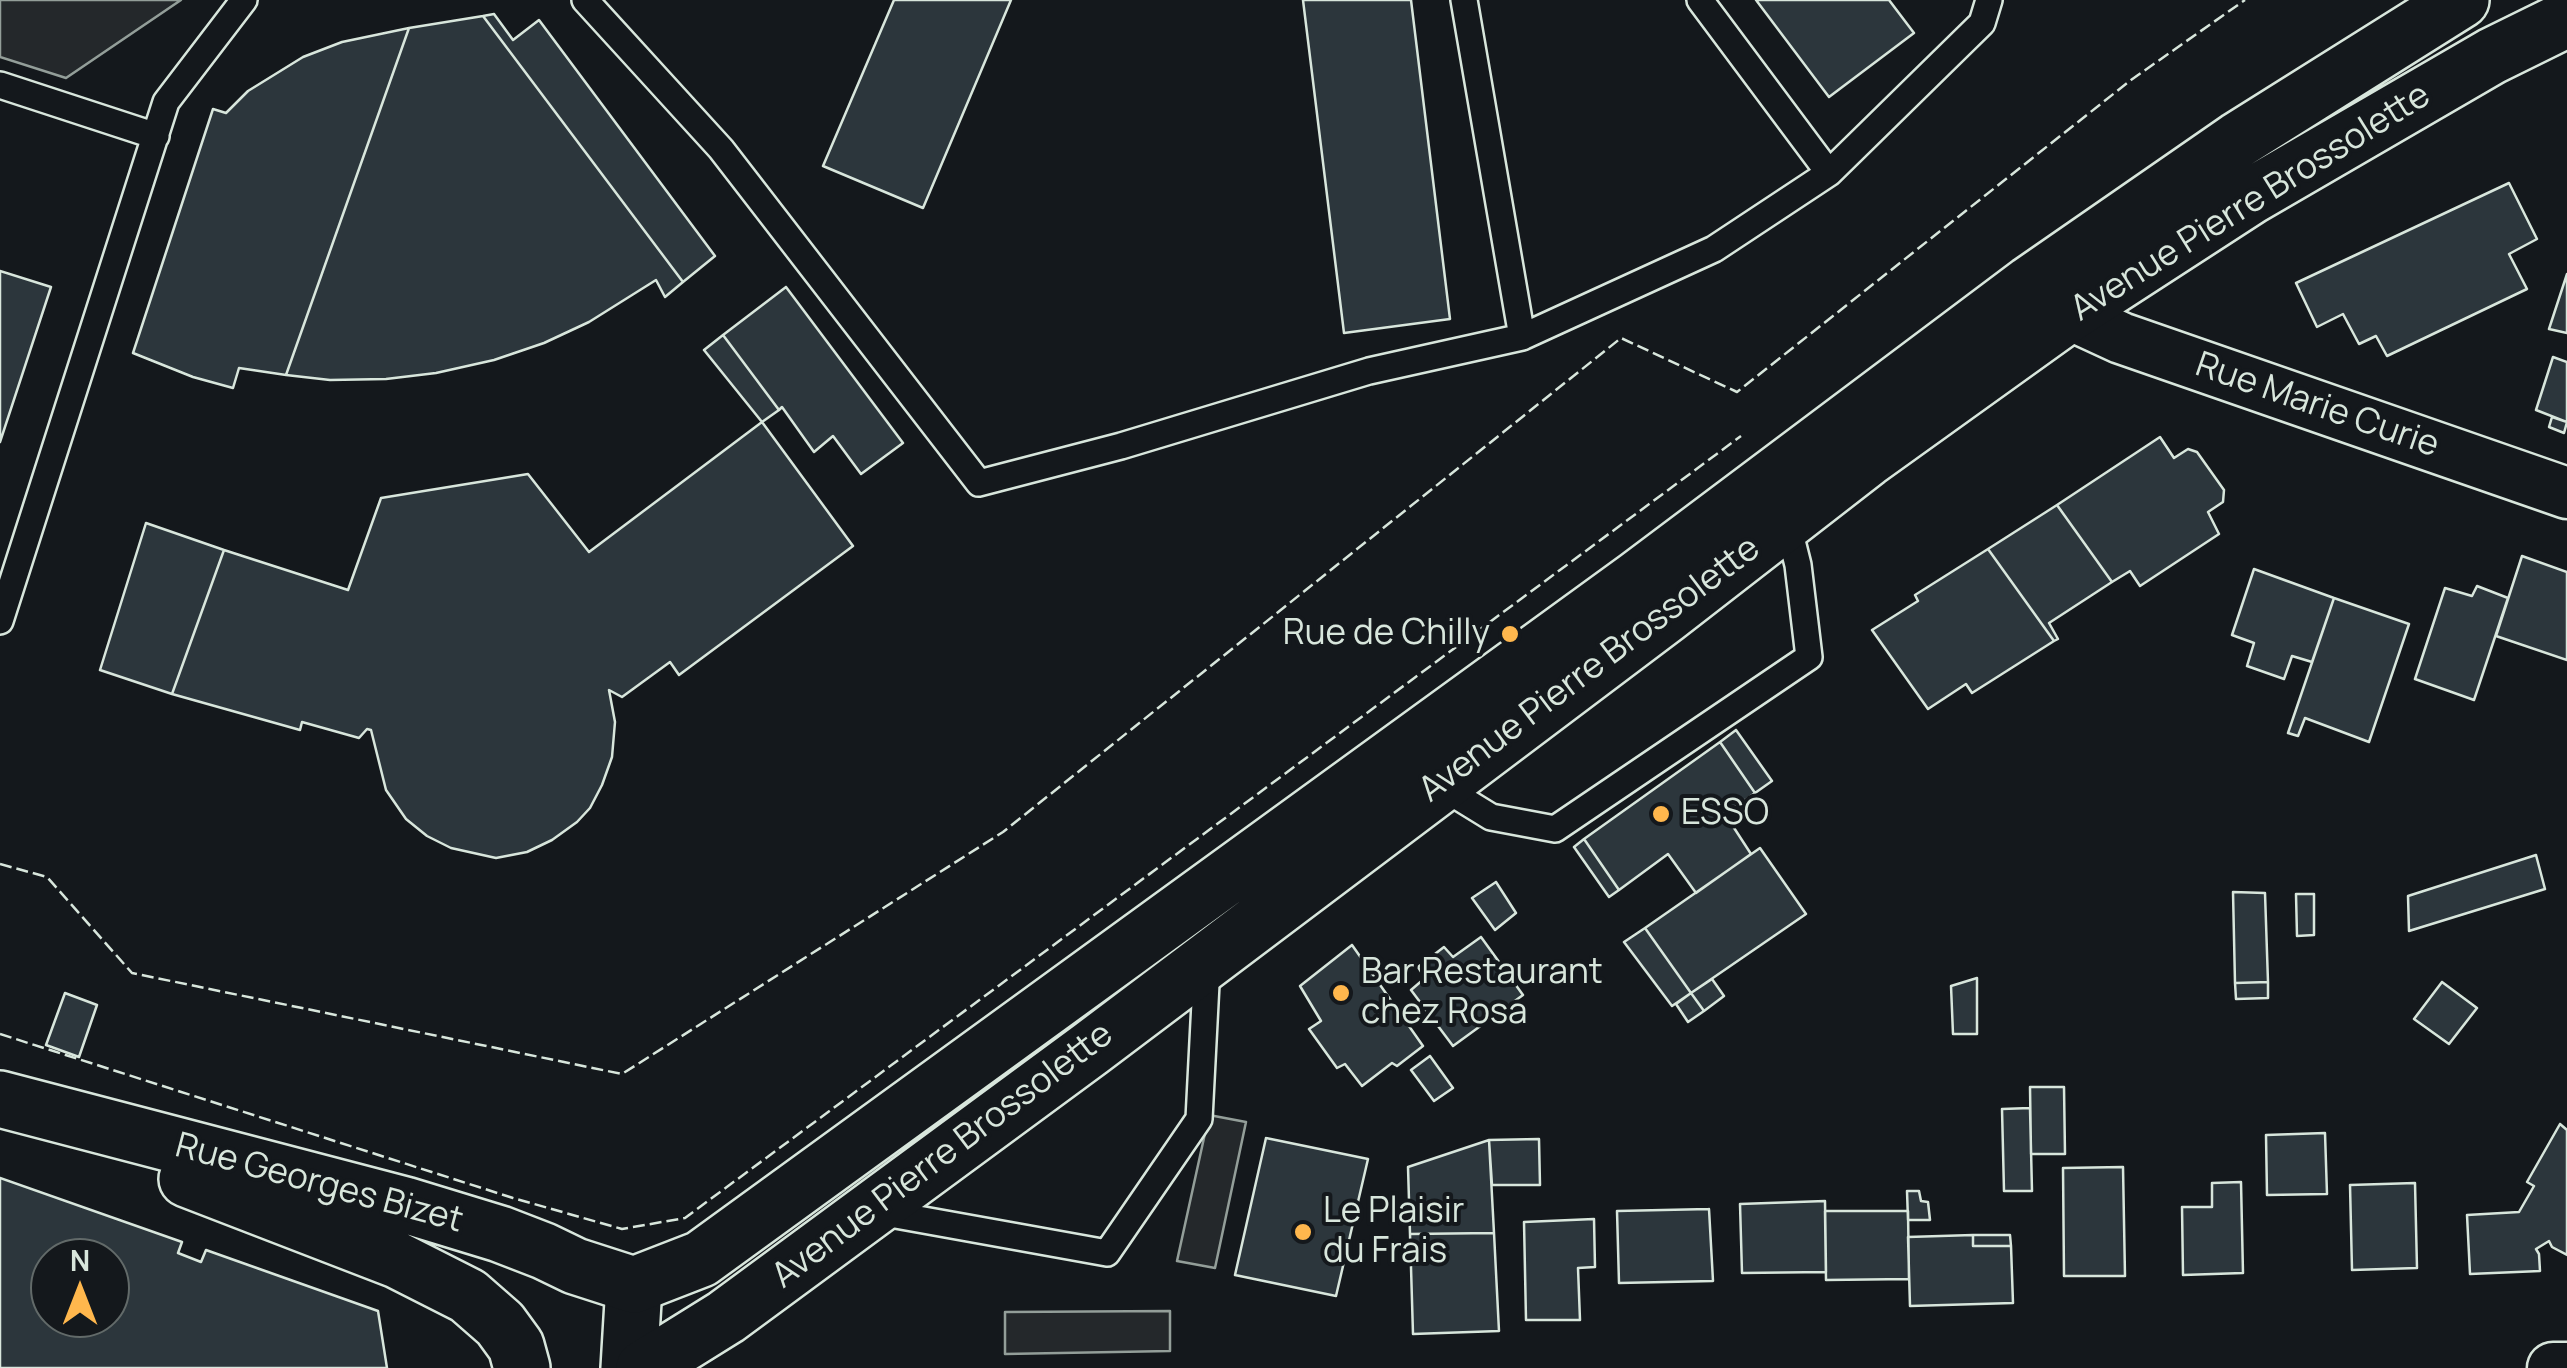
<!DOCTYPE html>
<html>
<head>
<meta charset="utf-8">
<style>
	body { margin:0 }
	#map { position:relative; width:2567px; height:1368px; overflow:hidden; background:#14181c; font-family:Manrope,sans-serif }
	canvas { display:block }
	.north { position:absolute; left:30px; top:1238px; width:100px; height:100px; box-sizing:border-box; background:#14181c; border:2px solid #626a69; border-radius:50%; rotate:0deg; font-size:28px; font-weight:700; line-height:40px; text-align:center; color:#d8e6dc }
	.north::after { content:''; display:block; margin:auto; width:35px; height:45px; background:#ffb74d; clip-path:polygon(50% 0,100% 100%,50% 72%,0 100%) }
</style>
</head>
<body>
<div id="map">
<canvas width="2567" height="1368"></canvas>
<div class="north">N</div>
</div>
<script>
const ctx = document.querySelector('canvas').getContext('2d');
ctx.lineJoin = 'round';
function fillPath(path, color) { ctx.fillStyle = color; ctx.fill(path, 'evenodd'); }
const toPath = rows => new Path2D(rows.map(r => 'M' + r).join(''));
function trace(path, color, width, dash) { ctx.strokeStyle = color; ctx.lineWidth = width; ctx.lineCap = dash ? 'butt' : 'round'; ctx.setLineDash(dash || []); ctx.stroke(path); }
function label(font, color, halo, rows, align = 'center') {
  ctx.font = font + ' Manrope,sans-serif'; ctx.lineWidth = 8; ctx.setLineDash([]); ctx.textBaseline = 'middle'; ctx.strokeStyle = halo; ctx.fillStyle = color; for (const [text, x, y, turn = 0] of rows) {
    ctx.save(); ctx.translate(x, y); ctx.rotate((+turn || 0) * Math.PI / 180); ctx.textAlign = isNaN(turn) ? turn : align; if (halo) ctx.strokeText(text, 0, 0); ctx.fillText(text, 0, 0); ctx.restore();
  }
}
const parking = toPath([
	[0,0,181,0,66,78,0,57,0,0],
	[1209,1115,1246,1122,1215,1268,1177,1261,1209,1115],
	[1170,1311,1170,1351,1005,1354,1005,1312,1170,1311]
]);
fillPath(parking, '#24282b');
trace(parking, '#939e99', 2.5);
const building = toPath([
	[894,0,1011,0,923,208,823,166,894,0],
	[1303,0,1411,0,1450,319,1344,333,1303,0],
	[1756,0,1889,0,1914,33,1829,97,1756,0],
	[494,14,513,40,539,20,715,256,683,282,483,16,494,14],
	[483,16,683,282,665,297,656,280,589,322,544,343,494,360,436,373,386,379,330,380,286,375,409,28,483,16],
	[409,28,286,375,239,368,233,388,193,377,133,353,213,109,226,113,248,91,303,57,342,42,409,28],
	[2509,183,2537,239,2509,254,2527,289,2387,356,2376,336,2359,344,2343,314,2317,327,2296,283,2509,183],
	[0,271,51,287,0,442,0,271],
	[2567,274,2567,333,2549,329,2567,274],
	[786,287,903,443,861,474,833,436,814,452,782,407,779,410,723,335,786,287],
	[723,335,779,410,762,422,704,350,723,335],
	[2553,357,2567,362,2567,422,2536,410,2553,357],
	[2552,417,2567,422,2564,433,2549,427,2552,417],
	[762,422,853,546,679,675,670,662,622,697,609,690,615,722,612,757,602,785,590,808,577,822,552,840,527,852,496,858,451,848,427,836,406,819,386,790,371,730,367,729,359,738,302,722,300,730,172,694,224,550,348,590,381,498,528,474,589,552,762,422],
	[2160,437,2174,458,2188,449,2197,452,2224,490,2223,502,2208,512,2219,534,2140,586,2130,571,2112,582,2057,505,2160,437],
	[2057,505,2112,582,2049,623,2058,639,2054,641,1988,549,2057,505],
	[146,523,224,550,172,694,100,670,146,523],
	[1988,549,2054,641,1972,693,1966,684,1928,709,1872,630,1918,601,1915,595,1988,549],
	[2522,556,2567,572,2567,660,2496,636,2522,556],
	[2254,569,2334,598,2312,662,2292,656,2284,679,2247,666,2254,643,2232,635,2254,569],
	[2477,586,2508,598,2474,700,2415,679,2445,588,2472,596,2477,586],
	[2334,598,2409,624,2369,742,2305,718,2298,736,2288,733,2334,598],
	[1736,730,1772,781,1755,793,1720,742,1736,730],
	[1720,742,1755,793,1725,814,1751,854,1696,893,1668,854,1619,890,1584,839,1720,742],
	[1584,839,1619,890,1609,897,1574,847,1584,839],
	[1760,848,1806,914,1691,993,1645,928,1760,848],
	[2536,855,2545,889,2409,931,2408,896,2536,855],
	[1496,882,1516,913,1495,930,1472,898,1496,882],
	[2233,892,2265,893,2268,982,2235,983,2233,892],
	[2296,894,2314,894,2314,935,2297,936,2296,894],
	[1645,928,1691,993,1672,1006,1624,942,1645,928],
	[1481,937,1523,995,1453,1046,1411,990,1425,978,1418,967,1444,947,1453,957,1481,937],
	[1352,945,1423,1046,1397,1066,1392,1063,1362,1086,1345,1064,1337,1068,1309,1029,1321,1021,1300,986,1352,945],
	[1977,978,1977,1034,1953,1034,1951,986,1977,978],
	[1712,979,1724,996,1704,1011,1691,993,1712,979],
	[2268,982,2268,998,2236,999,2235,983,2268,982],
	[2442,982,2477,1008,2449,1044,2414,1019,2442,982],
	[65,993,97,1005,79,1057,46,1045,65,993],
	[1691,993,1704,1011,1688,1022,1676,1004,1691,993],
	[1430,1056,1453,1088,1434,1101,1411,1070,1430,1056],
	[2030,1087,2064,1087,2065,1154,2031,1154,2030,1087],
	[2030,1108,2032,1191,2004,1191,2002,1109,2030,1108],
	[2560,1124,2567,1130,2567,1255,2552,1247,2549,1241,2536,1249,2539,1254,2540,1271,2470,1274,2467,1215,2519,1212,2534,1186,2527,1182,2560,1124],
	[2325,1133,2327,1194,2267,1195,2266,1135,2325,1133],
	[1266,1138,1368,1159,1336,1296,1235,1275,1266,1138],
	[1539,1139,1540,1185,1492,1185,1489,1140,1539,1139],
	[1489,1140,1494,1233,1410,1234,1408,1167,1489,1140],
	[2123,1167,2125,1276,2064,1276,2063,1168,2123,1167],
	[0,1178,182,1242,178,1253,201,1262,206,1250,378,1311,387,1368,0,1368,0,1178],
	[50,1258,110,1258,110,1318,50,1318,50,1258],
	[2241,1182,2243,1273,2183,1275,2182,1207,2212,1207,2212,1183,2241,1182],
	[2415,1183,2417,1268,2352,1270,2350,1185,2415,1183],
	[1907,1191,1919,1191,1921,1201,1928,1202,1930,1220,1908,1220,1907,1191],
	[1825,1201,1826,1272,1742,1273,1740,1204,1825,1201],
	[1709,1209,1713,1281,1619,1283,1617,1211,1709,1209],
	[1825,1211,1908,1211,1909,1279,1826,1280,1825,1211],
	[1594,1219,1595,1267,1578,1268,1580,1320,1526,1320,1524,1222,1594,1219],
	[1494,1233,1499,1331,1413,1334,1410,1234,1494,1233],
	[1973,1235,2010,1235,2011,1246,1973,1246,1973,1235],
	[1973,1235,1973,1246,2011,1246,2013,1303,1910,1306,1908,1237,1973,1235]
]);
fillPath(building, '#2c363c');
trace(building, '#d8e6dc', 2.5);
const service = toPath([
	[585,0,721,149,979,483,1121,446,1369,371,1522,337,1714,249,1829,173,1982,23,1989,0],
	[1464,0,1522,337],
	[1700,0,1829,173],
	[0,85,156,136],
	[0,621,166,102,244,0],
	[1439,785,1491,817,1555,829,1809,657,1798,565,1787,521],
	[879,1212,1107,1253,1199,1119,1207,964]
]);
const minor = toPath([
	[2069,314,2121,338,2567,493],
	[2553,1368,2567,1368]
]);
const tertiary = toPath([
	[629,1368,634,1285]
]);
const secondary = toPath([
	[0,1099,405,1205,500,1234,544,1251,575,1266,634,1285,701,1259,1637,579,2030,284,2238,140,2461,0],
	[187,1179,397,1260,468,1296,500,1324,516,1346,522,1368],
	[644,1368,726,1317,1090,1049,1666,615,1867,459,2069,314,2251,196,2492,56,2567,19]
]);
trace(service, '#d8e6dc', 30);
trace(minor, '#d8e6dc', 55);
trace(tertiary, '#d8e6dc', 60);
trace(secondary, '#d8e6dc', 60);
trace(service, '#14181c', 25);
trace(minor, '#14181c', 50);
trace(tertiary, '#14181c', 55);
trace(secondary, '#14181c', 55);
trace(toPath([
	[0,864,47,877,132,973,622,1074,1003,832,1621,338,1737,392,2131,80,2245,0],
	[0,1034,513,1198,622,1229,685,1218,1741,436]
]), '#d8e6dc', 2.5, [12, 5]);
for (const [x, y, r, color] of [
	[1510,634,10,"#ffb74d"],
	[1661,814,10,"#ffb74d"],
	[1341,993,10,"#ffb74d"],
	[1303,1232,10,"#ffb74d"]
]) { const dot = new Path2D(); dot.arc(x, y, r, 0, 2 * Math.PI); ctx.fillStyle = color; ctx.fill(dot); trace(dot, '#14181c', 4); }
label('35px', '#d8e6dc', '#14181c', [
	["Avenue Pierre Brossolette",2251,203,-32],
	["Rue Marie Curie",2317,406,19],
	["Avenue Pierre Brossolette",1590,670,-37],
	["Avenue Pierre Brossolette",943,1156,-37],
	["Rue Georges Bizet",319,1184,15]
]);
label('35px', '#d8e6dc', '#14181c', [
	["Rue de Chilly",1490,634,"right"],
	["ESSO",1681,814],
	["Bar Restaurant",1361,973],
	["chez Rosa",1361,1013],
	["Le Plaisir",1323,1212],
	["du Frais",1323,1252]
], 'left');
</script>
</body>
</html>
